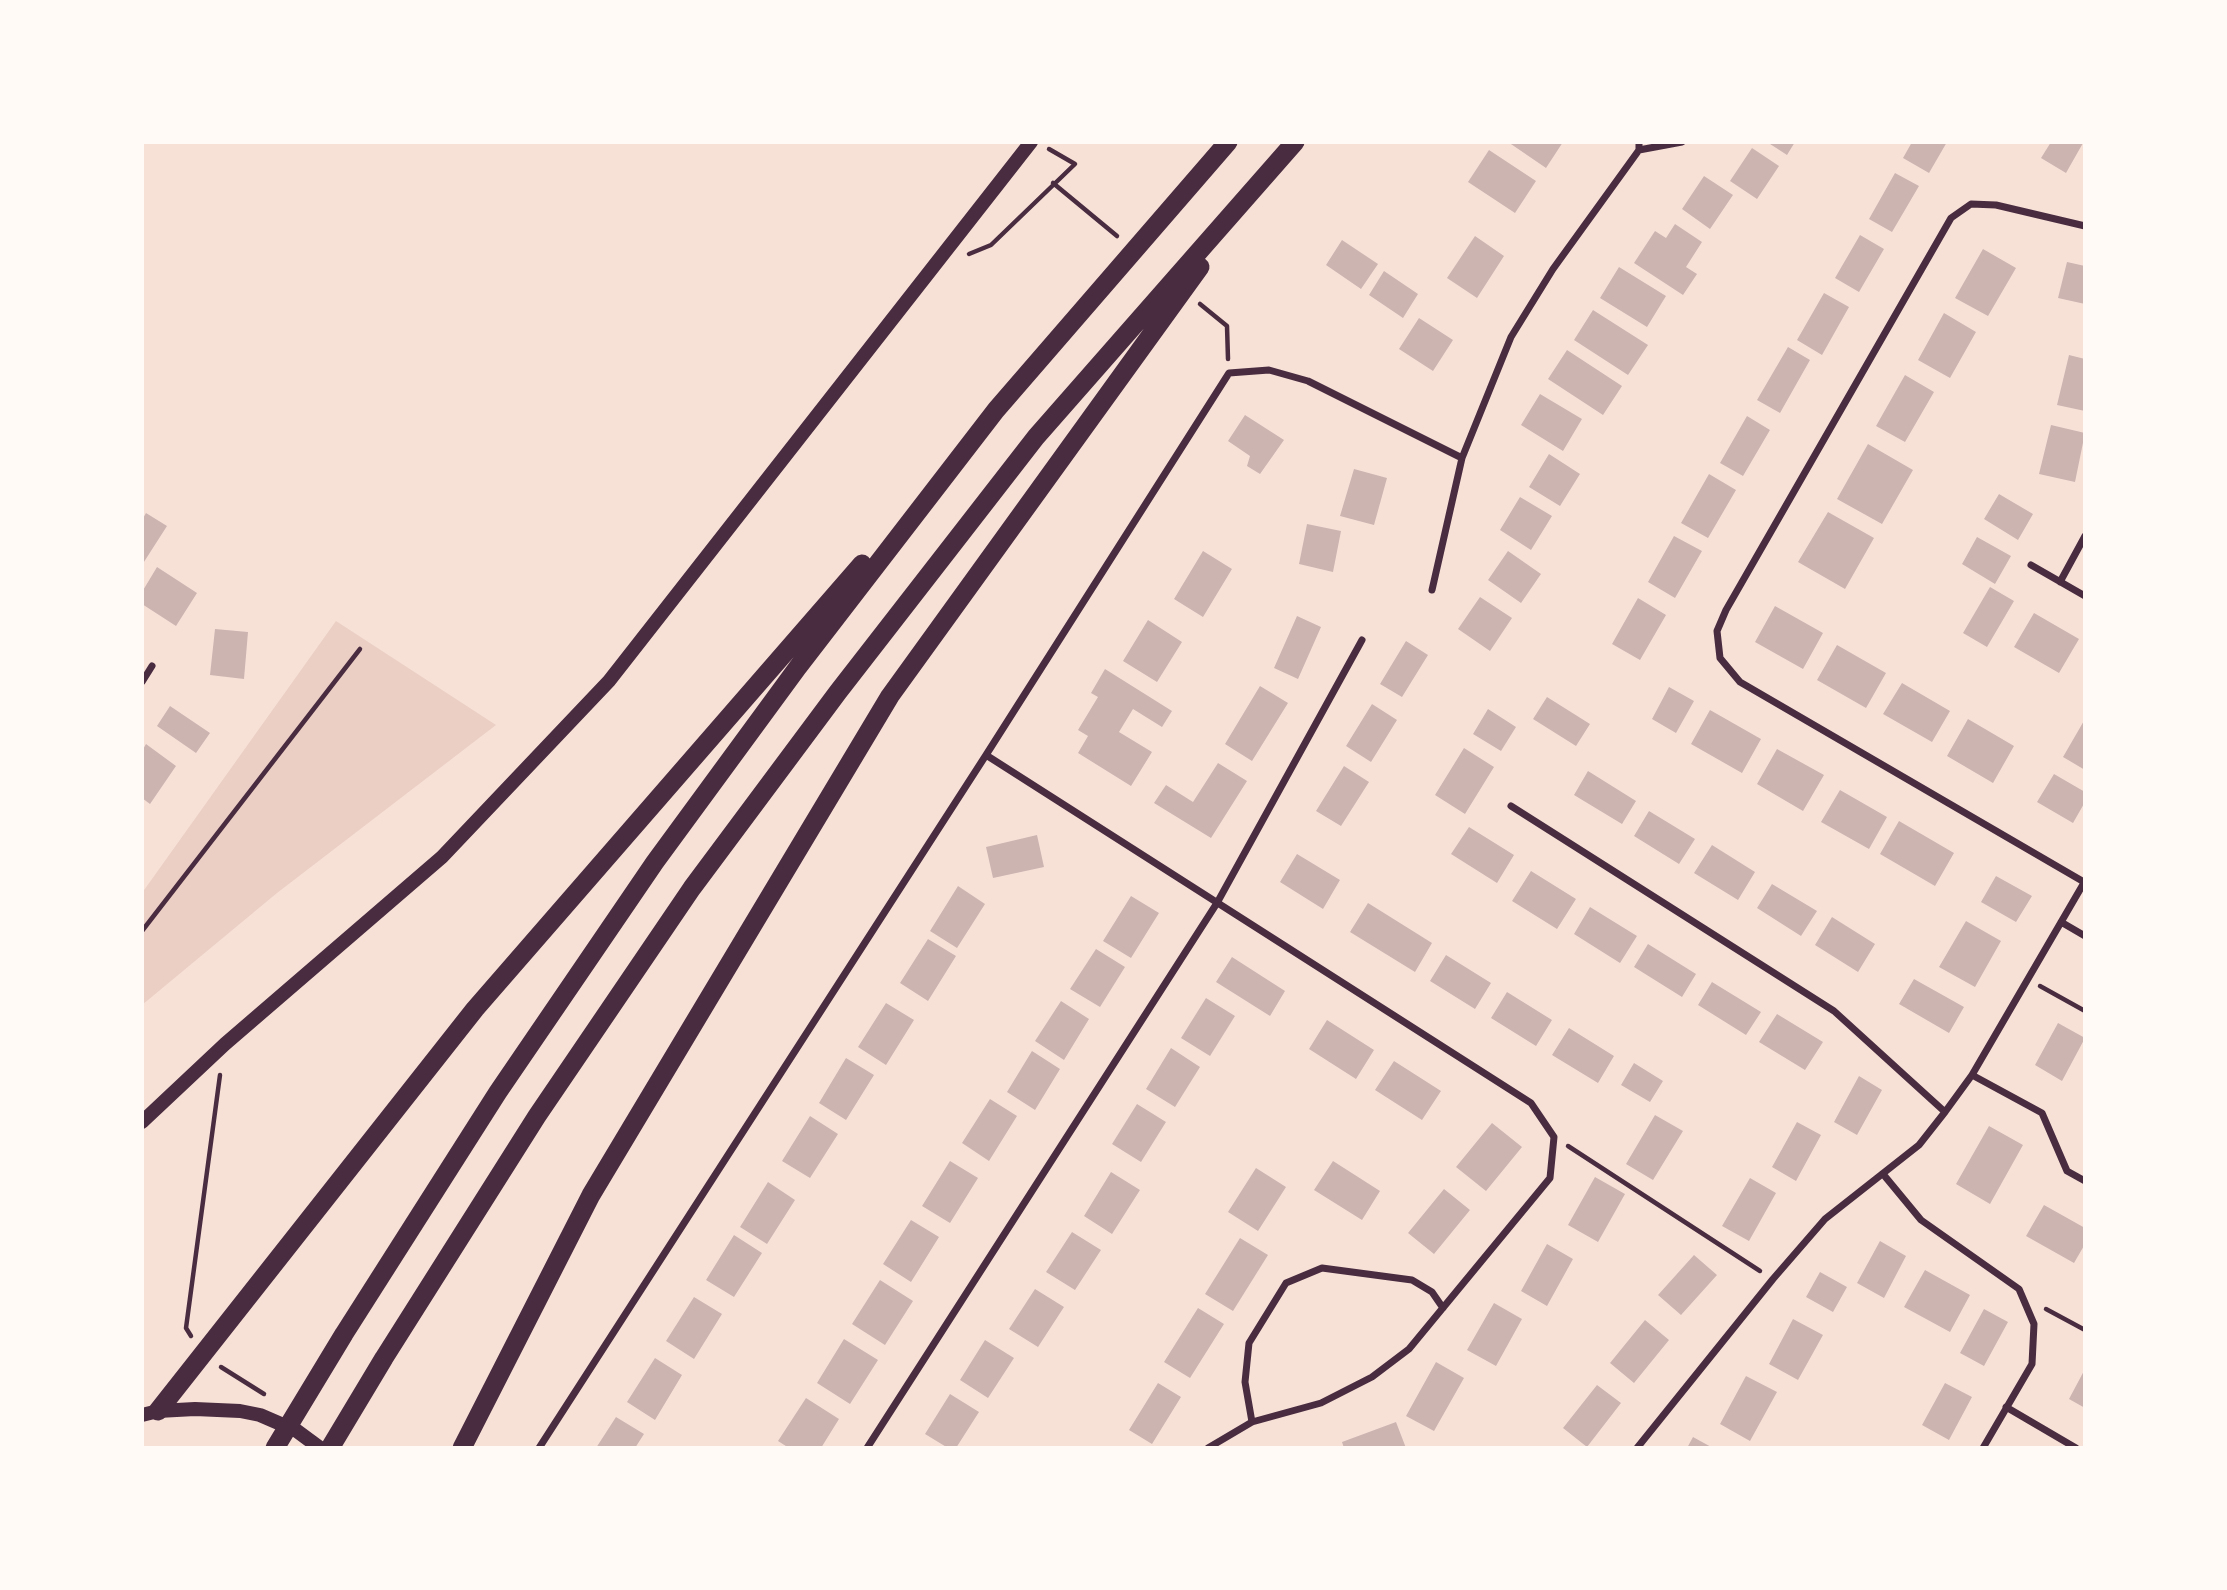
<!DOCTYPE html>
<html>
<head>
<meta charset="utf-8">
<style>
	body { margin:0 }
	#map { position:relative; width:2227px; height:1590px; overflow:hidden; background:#f7e1d7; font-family:Literata,serif }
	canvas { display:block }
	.frame { position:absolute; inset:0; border:144px solid #fffaf5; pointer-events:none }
</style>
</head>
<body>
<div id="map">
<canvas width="2227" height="1590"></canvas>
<div class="frame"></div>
</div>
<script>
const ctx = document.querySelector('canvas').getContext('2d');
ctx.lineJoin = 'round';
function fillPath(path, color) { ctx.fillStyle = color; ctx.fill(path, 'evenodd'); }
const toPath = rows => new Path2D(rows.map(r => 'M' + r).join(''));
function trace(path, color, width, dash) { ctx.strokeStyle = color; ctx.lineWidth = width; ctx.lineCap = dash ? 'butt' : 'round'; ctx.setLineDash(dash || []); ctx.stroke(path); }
fillPath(toPath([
	[336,621,496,725,277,893,142,1005,142,893]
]), '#ebcfc5');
fillPath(toPath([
	[1508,142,1563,142,1546,168],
	[1767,142,1795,142,1787,155],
	[1912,142,1947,142,1929,173,1903,158],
	[2051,142,2083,143,2066,173,2041,158],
	[1752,148,1779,166,1757,199,1730,181],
	[1489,150,1536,181,1515,213,1468,182],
	[1895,173,1919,186,1892,232,1869,219],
	[1704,176,1733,195,1710,229,1682,209],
	[1675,224,1702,242,1686,267,1697,274,1683,295,1634,263,1655,231,1666,238],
	[1860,235,1884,249,1859,292,1835,278],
	[1475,236,1504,256,1477,298,1447,278],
	[1342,240,1378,264,1361,289,1326,265],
	[1983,249,2016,268,1988,316,1955,298],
	[2067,262,2085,266,2085,304,2058,298],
	[1619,267,1666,296,1647,327,1600,298],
	[1384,271,1418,294,1403,318,1369,295],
	[1824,293,1849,307,1822,355,1797,340],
	[1593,310,1648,345,1628,375,1574,340],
	[1944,313,1976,332,1950,378,1918,360],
	[1419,318,1453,340,1433,371,1399,349],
	[1788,347,1810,360,1780,413,1757,400],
	[1567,350,1622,386,1603,415,1548,379],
	[2069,355,2085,359,2085,411,2057,405],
	[1905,375,1934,392,1905,442,1876,426],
	[1540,394,1582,419,1563,451,1521,425],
	[1245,415,1284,440,1260,474,1247,466,1250,456,1228,441],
	[1747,416,1770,430,1743,476,1720,463],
	[2051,425,2085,433,2075,482,2039,474],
	[1868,444,1913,470,1882,524,1837,499],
	[1549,454,1580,474,1560,506,1529,487],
	[1354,469,1387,478,1374,525,1340,516],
	[1709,474,1736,490,1708,538,1681,523],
	[1999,494,2033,514,2018,540,1984,519],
	[1520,497,1552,516,1531,550,1500,530],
	[1828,512,1874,538,1845,589,1798,562],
	[146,513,167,526,142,565,142,520],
	[1307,524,1341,531,1333,572,1299,564],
	[1674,536,1702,551,1675,598,1648,582],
	[1977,537,2011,556,1995,584,1962,564],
	[1203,551,1232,569,1203,617,1174,599],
	[1508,551,1541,574,1521,603,1488,580],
	[157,567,197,593,176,626,142,604,142,592],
	[1990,587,2014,601,1987,647,1963,633],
	[1480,597,1512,618,1490,651,1458,629],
	[1638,598,1666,615,1640,660,1612,644],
	[1775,606,1823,633,1803,669,1755,642],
	[2034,613,2079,639,2059,673,2014,647],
	[1297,616,1321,627,1298,679,1274,668],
	[1148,620,1182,642,1157,682,1123,661],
	[215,629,248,632,244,679,210,675],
	[1406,641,1428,655,1402,697,1380,684],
	[1837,645,1886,673,1866,708,1817,680],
	[1105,669,1172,711,1162,727,1133,709,1119,732,1152,752,1131,786,1078,753,1088,736,1078,730,1098,697,1091,693],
	[1902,683,1950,711,1932,742,1883,714],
	[1260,686,1288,703,1252,761,1225,744],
	[1669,687,1694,701,1676,733,1652,719],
	[1547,697,1590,724,1576,746,1533,719],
	[1372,704,1397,720,1371,762,1346,746],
	[170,706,210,733,196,753,157,726],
	[1488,709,1516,727,1501,751,1473,734],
	[1710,710,1761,739,1742,773,1691,744],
	[1968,719,2014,746,1993,783,1947,756],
	[2085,719,2085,770,2063,757],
	[146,744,176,766,150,804,142,798,142,751],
	[1464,748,1494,767,1465,814,1435,795],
	[1777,749,1824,775,1803,811,1757,784],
	[1218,763,1247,781,1211,838,1154,803,1166,785,1193,802],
	[1344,766,1369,782,1341,826,1316,811],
	[1588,771,1636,801,1622,824,1574,795],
	[2054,774,2085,792,2085,802,2073,823,2037,802],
	[1840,790,1887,817,1869,849,1821,822],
	[1649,811,1695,839,1679,864,1634,836],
	[1899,821,1954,853,1935,886,1880,854],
	[1469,827,1514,855,1497,883,1451,854],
	[1037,835,1044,867,993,878,986,847],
	[1712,845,1755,872,1738,900,1694,873],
	[1297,854,1340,880,1323,909,1280,882],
	[1531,871,1576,899,1557,929,1512,901],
	[1996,876,2032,896,2016,922,1981,902],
	[1772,884,1817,911,1801,936,1757,908],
	[958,886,985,904,957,948,930,931],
	[1131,896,1159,913,1131,958,1103,941],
	[1368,903,1432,943,1415,972,1350,932],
	[1590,907,1637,936,1620,963,1574,934],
	[1832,917,1875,944,1858,972,1815,945],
	[1966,921,2001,941,1975,987,1939,967],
	[928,939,956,956,928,1001,900,983],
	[1648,944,1696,974,1682,997,1634,967],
	[1096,949,1125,967,1100,1007,1070,989],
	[1446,955,1491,983,1475,1009,1430,981],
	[1232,957,1285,991,1270,1016,1216,982],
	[1914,979,1964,1007,1949,1033,1899,1004],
	[1712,982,1761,1012,1746,1035,1698,1005],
	[1507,992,1552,1020,1536,1046,1491,1018],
	[1206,998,1235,1016,1210,1056,1181,1038],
	[1061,1001,1089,1019,1064,1060,1035,1041],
	[886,1003,914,1020,886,1065,858,1047],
	[1777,1014,1823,1042,1805,1070,1759,1042],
	[1327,1020,1374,1050,1356,1079,1309,1049],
	[2058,1023,2085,1038,2062,1081,2035,1065],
	[1569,1028,1614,1056,1598,1083,1552,1055],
	[1171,1048,1200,1067,1175,1107,1146,1089],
	[1032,1051,1060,1069,1035,1110,1007,1092],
	[846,1058,874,1075,846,1120,819,1103],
	[1394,1061,1441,1091,1422,1120,1375,1090],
	[1634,1063,1663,1081,1650,1102,1621,1085],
	[1859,1076,1882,1090,1857,1135,1834,1122],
	[990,1099,1017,1116,989,1161,962,1143],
	[1137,1104,1166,1122,1141,1162,1112,1144],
	[1655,1115,1683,1131,1653,1180,1626,1164],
	[810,1116,838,1134,810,1178,782,1161],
	[1797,1122,1821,1135,1796,1181,1772,1167],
	[1492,1123,1522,1147,1486,1191,1456,1167],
	[1989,1126,2023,1145,1990,1204,1956,1184],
	[950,1161,978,1178,950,1223,922,1206],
	[1333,1161,1380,1191,1362,1220,1314,1190],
	[1256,1168,1286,1187,1258,1231,1228,1212],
	[1111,1172,1140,1190,1112,1234,1084,1216],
	[1595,1177,1625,1194,1598,1242,1568,1225],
	[1750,1178,1776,1193,1749,1241,1722,1226],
	[768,1182,795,1200,767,1244,740,1227],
	[1444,1189,1470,1210,1434,1254,1408,1233],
	[2044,1205,2085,1228,2085,1244,2074,1263,2026,1236],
	[911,1220,939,1237,911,1282,883,1264],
	[1072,1232,1101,1250,1075,1290,1046,1272],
	[734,1235,762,1253,734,1297,706,1280],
	[1240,1238,1268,1255,1233,1311,1205,1294],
	[1880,1241,1906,1256,1884,1298,1857,1283],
	[1547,1244,1573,1259,1547,1306,1521,1291],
	[1694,1255,1717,1275,1681,1315,1658,1295],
	[1925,1270,1970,1295,1950,1332,1904,1307],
	[1820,1272,1847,1287,1833,1312,1806,1297],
	[880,1280,913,1301,885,1345,852,1324],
	[1035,1289,1064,1307,1038,1347,1009,1329],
	[694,1297,722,1314,694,1359,666,1341],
	[1494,1303,1522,1319,1496,1366,1467,1350],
	[1198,1308,1224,1324,1190,1378,1164,1362],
	[1984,1309,2008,1322,1984,1366,1960,1353],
	[1793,1319,1823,1335,1798,1380,1769,1364],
	[1645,1320,1669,1340,1634,1383,1610,1363],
	[844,1339,878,1360,850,1404,817,1383],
	[985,1340,1014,1358,988,1398,960,1380],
	[655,1358,682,1375,655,1420,627,1402],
	[1436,1362,1464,1378,1434,1431,1406,1416],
	[2085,1369,2085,1408,2069,1399],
	[1746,1376,1777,1392,1750,1441,1720,1424],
	[1158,1383,1181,1397,1152,1444,1129,1430],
	[1945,1383,1972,1397,1949,1440,1922,1425],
	[1597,1385,1621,1403,1587,1447,1563,1428],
	[950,1394,979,1412,956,1448,948,1448,925,1434],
	[806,1398,839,1419,821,1448,789,1448,778,1441],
	[616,1417,644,1434,635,1448,596,1448],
	[1396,1422,1406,1448,1344,1448,1342,1442],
	[1693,1437,1713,1448,1687,1448]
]), '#ccb4b1');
trace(toPath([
	[1053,183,1117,236],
	[969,254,991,245,1075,164,1049,149],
	[1200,304,1227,326,1228,359],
	[142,931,360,649],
	[2040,986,2085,1011],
	[1568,1146,1760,1271],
	[2046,1309,2085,1330],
	[191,1336,186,1328,220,1075],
	[221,1367,264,1394]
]), '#4a2c40', 4.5);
trace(toPath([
	[1639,150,1682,142],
	[2031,565,2085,596],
	[2060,582,2085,536],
	[1432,590,1462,458,1511,337,1553,269,1639,150,1639,142],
	[142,682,152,666],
	[986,755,1531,1103,1554,1137,1550,1178,1409,1349,1372,1377,1321,1403,1252,1422,1208,1448],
	[1511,806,1834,1011,1945,1112],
	[2084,882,1740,682,1720,658,1717,631,1726,610,1951,218,1971,204,1996,205,2085,226],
	[2061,922,2085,936],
	[1972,1075,2042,1113,2067,1171,2085,1181],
	[1883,1174,1921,1220,2019,1289,2034,1324,2032,1364,1983,1448],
	[2006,1407,2076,1448],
	[1252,1422,1245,1382,1249,1343,1286,1283,1322,1268,1412,1280,1432,1292,1443,1308],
	[539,1448,986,755,1229,373,1269,370,1308,381,1462,458],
	[867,1448,1217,903,1362,640],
	[1637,1448,1773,1279,1825,1219,1919,1145,1945,1112,1972,1075,2085,881]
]), '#4a2c40', 7);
trace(toPath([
	[142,1122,225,1044,442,857,609,681,1031,142],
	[142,1415,158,1411,195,1409,240,1411,260,1415,297,1431,320,1448]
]), '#4a2c40', 14);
trace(toPath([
	[158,1411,475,1009,862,564],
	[275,1448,344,1334,498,1092,655,862,798,667,996,410,1228,142],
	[330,1448,384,1358,537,1116,692,888,838,692,1036,437,1295,142],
	[462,1448,591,1195,890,696,1200,267]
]), '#4a2c40', 19);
</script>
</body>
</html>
